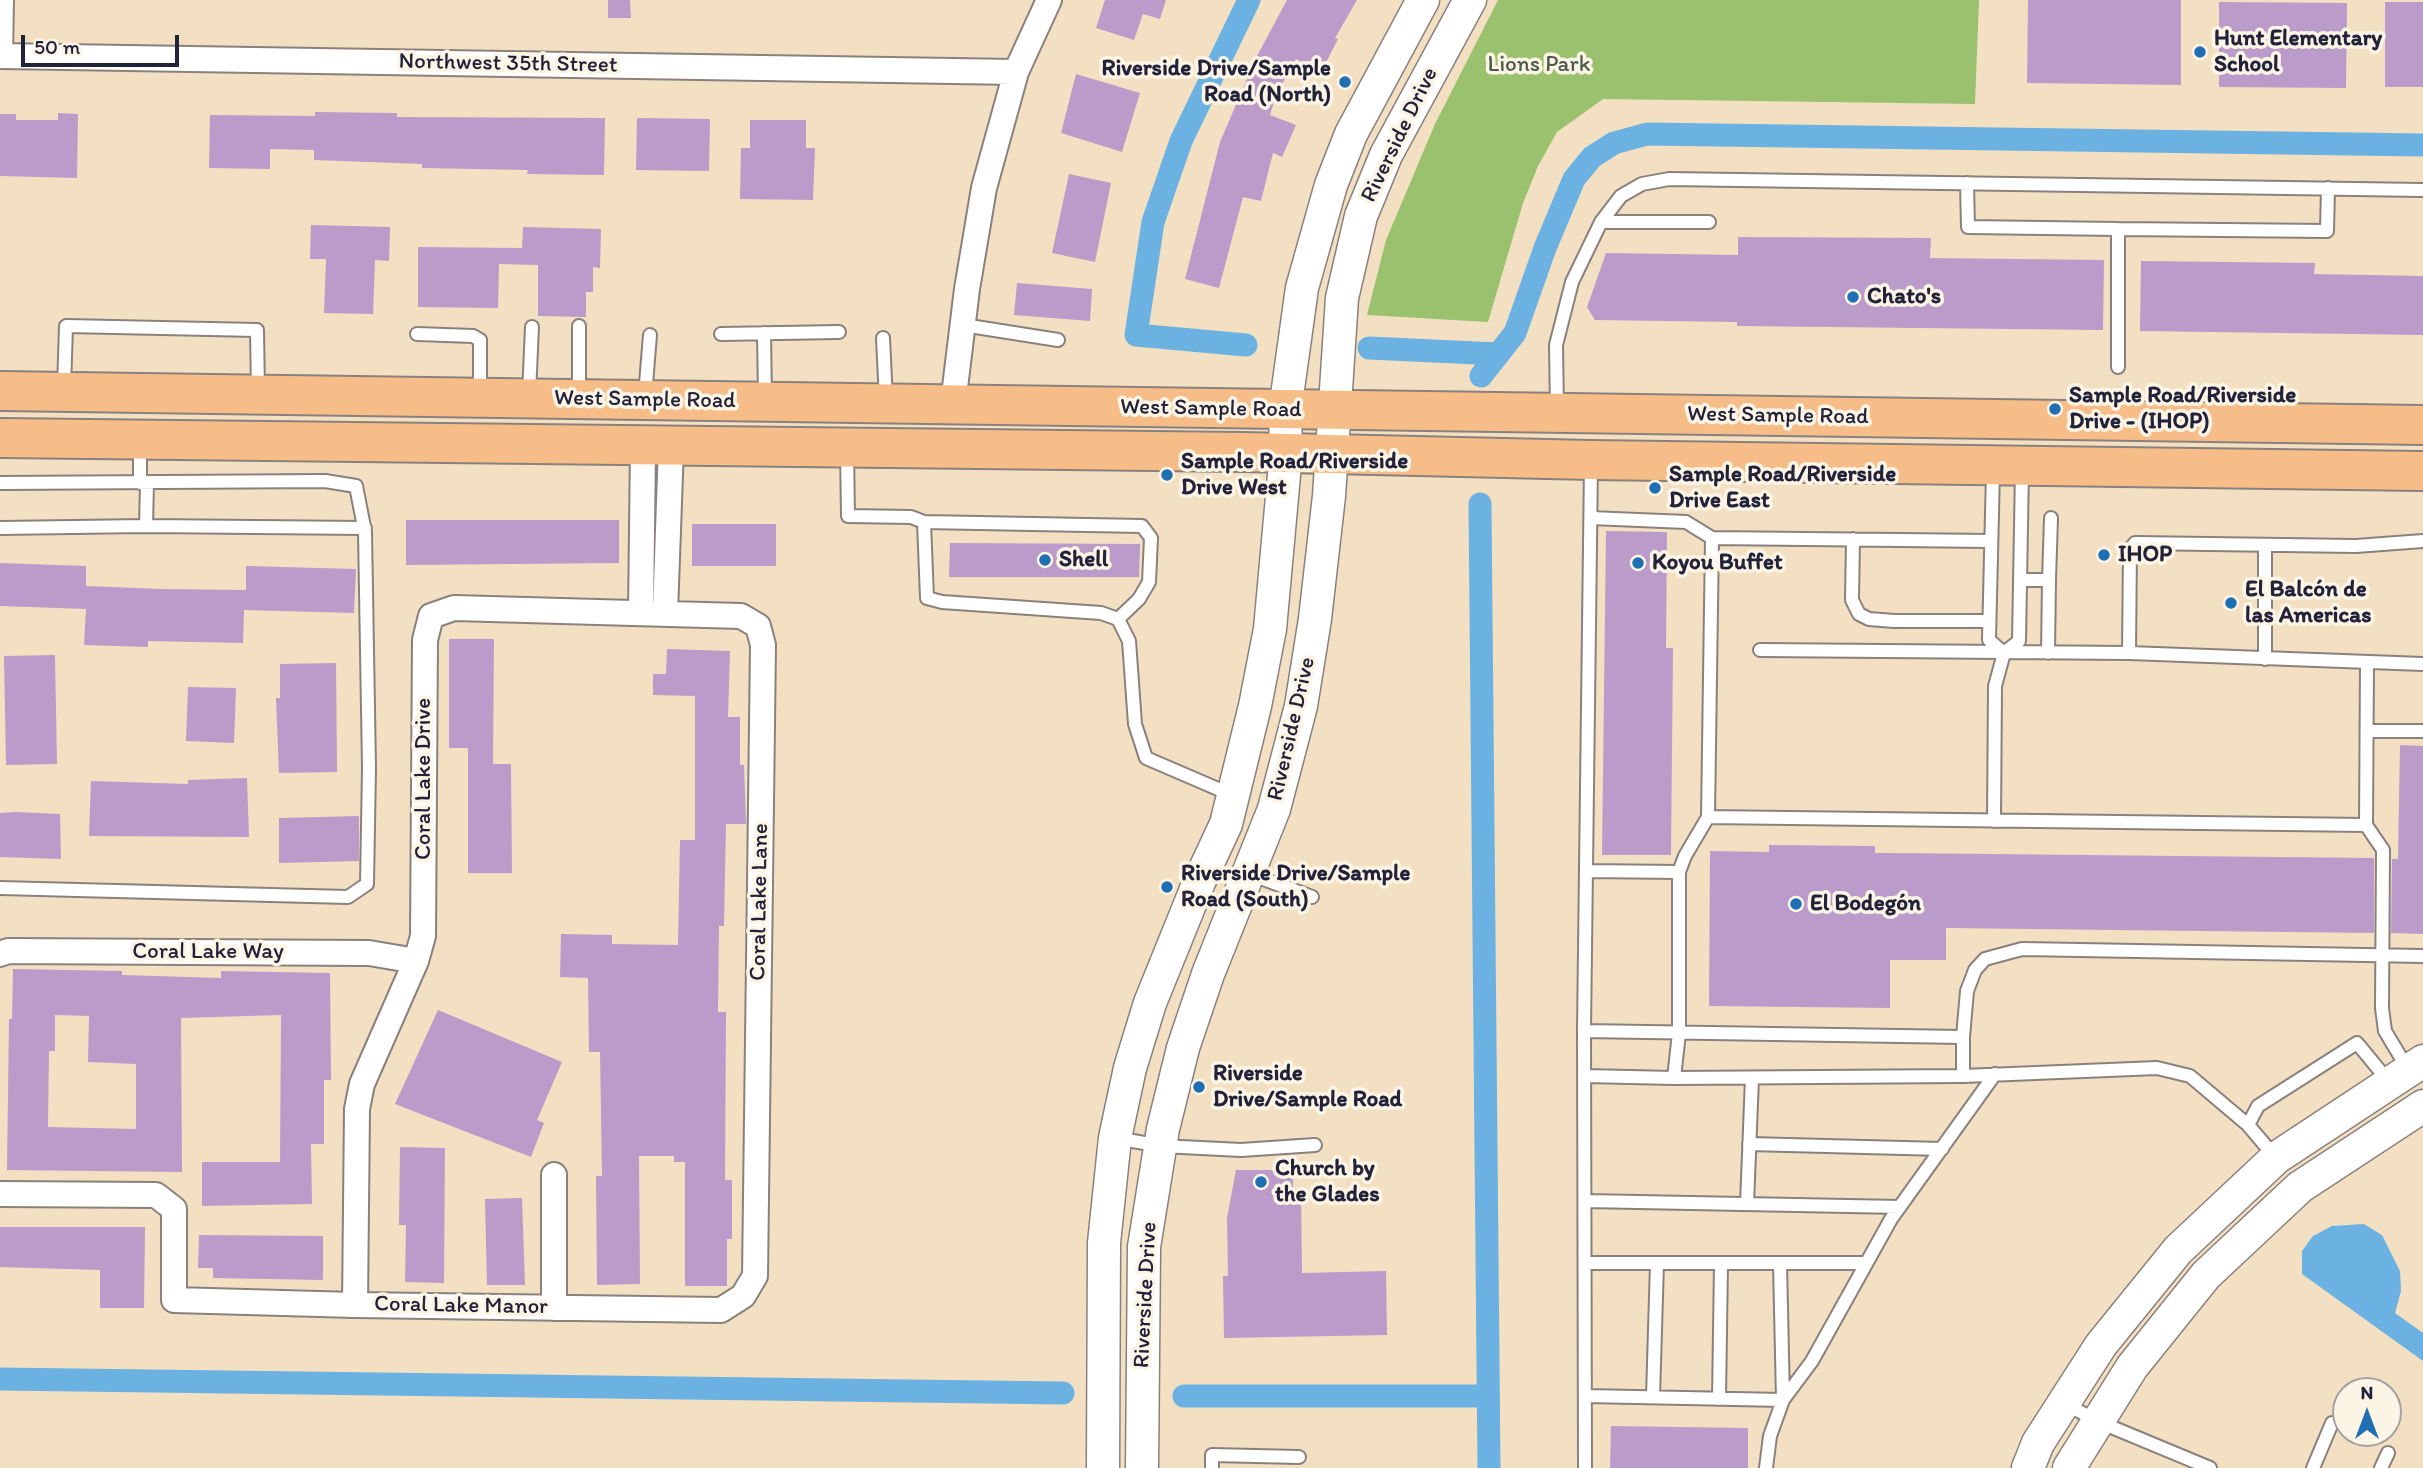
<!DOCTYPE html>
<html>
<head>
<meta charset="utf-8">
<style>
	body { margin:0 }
	#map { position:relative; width:2423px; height:1468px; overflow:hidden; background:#f3e0c2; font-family:Itim,sans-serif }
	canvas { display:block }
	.north { position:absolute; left:2332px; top:1377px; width:70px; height:70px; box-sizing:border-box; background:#fcf5e5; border:2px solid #a5a1a1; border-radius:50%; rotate:0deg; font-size:19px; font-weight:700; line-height:28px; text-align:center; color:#22223b }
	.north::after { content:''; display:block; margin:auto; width:24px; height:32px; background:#1f6fb2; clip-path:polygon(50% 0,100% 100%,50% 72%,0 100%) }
	.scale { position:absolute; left:21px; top:35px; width:158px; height:32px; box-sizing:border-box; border:4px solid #22223b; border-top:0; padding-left:9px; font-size:21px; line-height:24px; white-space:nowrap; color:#22223b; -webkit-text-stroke:5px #fcf5e5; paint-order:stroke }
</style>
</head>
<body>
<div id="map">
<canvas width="2423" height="1468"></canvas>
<div class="north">N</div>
<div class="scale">50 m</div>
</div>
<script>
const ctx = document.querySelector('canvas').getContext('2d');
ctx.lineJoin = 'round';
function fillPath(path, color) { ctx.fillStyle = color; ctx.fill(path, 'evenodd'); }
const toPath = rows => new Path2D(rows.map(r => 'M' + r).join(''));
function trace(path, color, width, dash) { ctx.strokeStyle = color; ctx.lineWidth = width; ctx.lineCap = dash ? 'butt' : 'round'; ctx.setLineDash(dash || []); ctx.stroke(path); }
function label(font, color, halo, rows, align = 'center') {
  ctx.font = font + ' Itim,sans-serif'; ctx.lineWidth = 7; ctx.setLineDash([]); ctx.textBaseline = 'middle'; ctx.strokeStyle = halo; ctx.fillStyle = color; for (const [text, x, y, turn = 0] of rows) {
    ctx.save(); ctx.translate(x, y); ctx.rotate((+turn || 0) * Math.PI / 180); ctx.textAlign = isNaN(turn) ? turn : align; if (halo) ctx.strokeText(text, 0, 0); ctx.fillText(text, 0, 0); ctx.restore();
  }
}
fillPath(toPath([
	[1498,0,1979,0,1975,104,1603,99,1557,132,1538,166,1523,203,1488,322,1367,315,1386,240,1435,124]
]), '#9ac16d');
fillPath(toPath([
	[2364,1224,2382,1235,2400,1271,2401,1291,2395,1313,2423,1333,2423,1361,2302,1274,2302,1251,2313,1236,2332,1226]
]), '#6bb2e2');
trace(toPath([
	[1246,345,1136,335,1153,222,1181,141,1249,0],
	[1369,348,1498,354],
	[1481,376,1515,333,1545,248,1574,179,1592,157,1614,143,1647,134,2423,145],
	[1480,504,1489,1468],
	[0,1379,1063,1393],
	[1184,1396,1488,1396]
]), '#6bb2e2', 23);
fillPath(toPath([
	[608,0,630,0,631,18,608,18],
	[1105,0,1166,0,1160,19,1143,14,1134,40,1096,28],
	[1287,0,1357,0,1335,38,1338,39,1321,72,1296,59,1276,95,1270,115,1296,125,1282,157,1273,153,1261,201,1243,197,1219,288,1185,279,1220,142,1257,56],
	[2028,0,2181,0,2181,85,2027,83],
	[2219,2,2347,3,2346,88,2219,87],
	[2385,2,2423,2,2423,87,2385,87],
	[1076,74,1140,93,1122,152,1061,133],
	[315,112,397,113,397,117,605,118,604,175,527,174,528,170,422,168,422,164,314,160,314,150,270,149,270,169,209,168,210,115,315,116],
	[58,113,78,114,77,178,0,176,0,114,16,114,16,120,58,120],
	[637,118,710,119,709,171,636,170],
	[750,120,806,120,806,148,815,148,813,200,740,199,741,148,750,148],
	[1069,174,1111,183,1095,262,1052,253],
	[311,225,390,227,389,261,375,260,373,314,324,313,326,259,310,259],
	[523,227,601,229,600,268,593,267,593,292,586,292,586,317,538,316,538,265,499,264,498,308,418,307,418,247,522,248],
	[1738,237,1931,238,1930,258,2104,260,2103,330,1737,326,1737,322,1595,320,1587,307,1606,253,1738,255],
	[2141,261,2315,263,2314,274,2423,276,2423,335,2140,331],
	[1017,283,1092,289,1090,321,1014,315],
	[406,520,619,520,619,563,406,565],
	[692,524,776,524,776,566,692,566],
	[1606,531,1667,532,1666,648,1673,648,1671,855,1602,855],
	[950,543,1140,544,1139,577,949,577],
	[0,563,86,566,86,586,162,589,246,590,246,566,356,569,354,613,244,610,243,643,148,641,148,647,84,645,86,609,0,606],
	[449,639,494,639,493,764,511,764,512,873,468,873,468,748,449,748],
	[667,649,730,651,728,717,740,717,740,765,744,765,746,824,726,824,724,926,719,926,718,1012,726,1012,725,1180,732,1180,732,1239,727,1239,727,1286,685,1286,685,1162,674,1162,674,1156,639,1156,640,1284,597,1285,596,1176,602,1176,600,1052,589,1052,588,978,560,977,561,934,612,935,612,944,678,945,680,840,695,840,695,696,653,695,653,674,666,674],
	[55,655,57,764,6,765,4,656],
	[336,663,337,772,279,773,276,698,280,698,280,664],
	[188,687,236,688,234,743,186,741],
	[2400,745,2423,746,2423,934,2391,933,2392,859,2398,859],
	[247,778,249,837,89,836,91,781,188,784,188,780],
	[16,812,60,814,61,859,0,857,0,813],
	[359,816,359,861,279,863,279,818],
	[1769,845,1875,846,1875,853,1891,853,2374,858,2374,933,1946,928,1946,960,1890,960,1890,1008,1709,1006,1710,851,1769,852],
	[13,969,122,971,122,975,221,978,221,971,330,973,331,1080,324,1080,324,1144,311,1144,312,1204,202,1206,202,1162,280,1162,281,1015,181,1018,182,1172,7,1170,9,1019,12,1019],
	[55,1015,89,1016,88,1062,136,1064,136,1129,48,1127,49,1051,55,1051],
	[438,1010,562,1062,537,1120,544,1123,531,1157,395,1104],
	[400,1147,445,1148,444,1283,405,1282,406,1225,399,1225],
	[1236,1170,1293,1170,1293,1192,1301,1192,1302,1273,1386,1271,1387,1335,1224,1338,1223,1276,1228,1276,1227,1218],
	[522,1198,525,1285,487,1285,485,1199],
	[0,1227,145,1227,144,1308,100,1308,100,1270,0,1267],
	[199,1235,323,1236,323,1280,213,1278,213,1268,198,1268],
	[1611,1426,1748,1428,1748,1468,1610,1468]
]), '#ba9bc9');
const service = toPath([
	[1967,183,1968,227,2118,229],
	[1601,222,1709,222],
	[963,325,1058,340],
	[764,333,765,399],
	[417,334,473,336,480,340,480,393],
	[721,334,839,332],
	[883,338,886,401],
	[2118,367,2118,229,2327,231,2328,188],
	[64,388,66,326,257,330,258,391],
	[529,394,532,327],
	[579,395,579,326],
	[645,396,650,335],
	[1557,410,1556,345,1572,282,1601,222,1621,196,1642,184,1669,179,2423,190],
	[847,450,848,516,911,517,924,522,927,598,942,602,1101,613,1118,619,1129,641,1135,724,1146,758,1232,795],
	[1591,464,1584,1031,1963,1037,1967,991,1975,970,1985,959,2022,949,2423,956],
	[1993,471,1989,640,2004,653],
	[0,483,325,481,356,486,365,532,369,768,367,884,348,897,0,888],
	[140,483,140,444],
	[1591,518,1686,522,1712,538],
	[924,522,1142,526,1151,538,1149,582,1139,599,1118,619],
	[146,526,365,528],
	[0,528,146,526,147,483],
	[1853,539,1852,600,1859,614,1869,619,1894,621,1989,621],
	[1991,541,1712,538,1708,817,2366,825,2367,663],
	[2020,580,2049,580,2048,653],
	[2049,580,2051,518],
	[1760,650,2129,653,2423,664],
	[2129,653,2130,549,2135,543,2356,546,2423,541],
	[2265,659,2265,545],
	[2367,731,2423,731],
	[1994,821,1995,686,2004,653,2019,641,2022,469],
	[2366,825,2383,850,2382,1008,2385,1031,2409,1071],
	[1587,871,1679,872,1685,856,1708,817],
	[1250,874,1312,897],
	[1584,1031,1585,1468],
	[1963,1037,1963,1076,2157,1068,2190,1076,2248,1125,2276,1158],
	[1585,1076,1674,1078,1679,1033,1679,872],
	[1674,1078,1963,1076],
	[2248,1125,2258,1106,2357,1043,2390,1083],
	[1116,1138,1161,1146,1241,1150,1315,1145],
	[1749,1144,1942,1149],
	[1586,1201,1900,1207],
	[1747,1204,1752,1078],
	[1586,1263,1866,1263],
	[1586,1396,1783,1400,1780,1263],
	[1653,1397,1657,1263],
	[1719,1399,1721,1263],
	[2064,1403,2097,1421,2210,1468],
	[1212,1468,1212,1455,1299,1457],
	[1766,1468,1770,1436,1783,1400,1812,1361,1891,1219,1995,1074],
	[2313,1468,2332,1423],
	[2381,1468,2388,1453]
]);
const minor = toPath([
	[1,0,0,56,1016,72],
	[953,404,967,289,984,188,1016,72,1049,0],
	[641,612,643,447],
	[665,613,671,447],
	[0,954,8,951,369,953,416,961],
	[554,1175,554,1308],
	[0,1194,156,1195,174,1209,174,1300,355,1305,721,1310,743,1296,755,1276,763,645,758,626,741,616,454,608,431,616,425,640,423,936,416,961,362,1084,357,1109,355,1305]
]);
const tertiary = toPath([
	[1103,1468,1104,1243,1115,1138,1130,1068,1150,1003,1199,882,1226,824,1255,706,1270,629,1286,453,1285,410,1302,288,1331,185,1351,134,1423,0],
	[1142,1468,1144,1247,1163,1129,1183,1048,1208,974,1274,809,1301,706,1315,619,1329,496,1342,298,1361,216,1386,155,1470,0],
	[2028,1468,2038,1443,2101,1345,2178,1250,2276,1158,2423,1061],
	[2069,1468,2132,1367,2206,1275,2300,1187,2423,1106]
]);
const primary = toPath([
	[0,391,2423,425],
	[0,438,1243,452,1591,460,2423,471]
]);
trace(service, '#8a817e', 16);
trace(minor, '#8a817e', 28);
trace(tertiary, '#8a817e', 35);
trace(primary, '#8a817e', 42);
trace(service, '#fff', 12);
trace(minor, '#fff', 24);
trace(tertiary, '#fff', 32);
trace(primary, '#f7bd88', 38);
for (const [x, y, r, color] of [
	[2200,52,7,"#1f6fb2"],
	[1345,82,7,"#1f6fb2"],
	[1853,297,7,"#1f6fb2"],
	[2055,409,7,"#1f6fb2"],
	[1167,475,7,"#1f6fb2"],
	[1655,488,7,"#1f6fb2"],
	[2104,555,7,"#1f6fb2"],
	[1045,560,7,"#1f6fb2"],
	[1638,563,7,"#1f6fb2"],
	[2231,603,7,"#1f6fb2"],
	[1167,887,7,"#1f6fb2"],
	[1796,904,7,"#1f6fb2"],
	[1199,1087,7,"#1f6fb2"],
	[1261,1182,7,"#1f6fb2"]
]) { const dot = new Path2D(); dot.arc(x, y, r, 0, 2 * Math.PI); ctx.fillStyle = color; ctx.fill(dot); trace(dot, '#fcf5e5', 2.5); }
label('bold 23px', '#22223b', '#fcf5e5', [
	["Hunt Elementary",2214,39],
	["School",2214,65],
	["Riverside Drive/Sample",1331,69,"right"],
	["Road (North)",1331,95,"right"],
	["Chato's",1867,297],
	["Sample Road/Riverside",2069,396],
	["Drive - (IHOP)",2069,422],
	["Sample Road/Riverside",1181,462],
	["Drive West",1181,488],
	["Sample Road/Riverside",1669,475],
	["Drive East",1669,501],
	["IHOP",2118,555],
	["Shell",1059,560],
	["Koyou Buffet",1652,563],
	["El Balcón de",2245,590],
	["las Americas",2245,616],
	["Riverside Drive/Sample",1181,874],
	["Road (South)",1181,900],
	["El Bodegón",1810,904],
	["Riverside",1213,1074],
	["Drive/Sample Road",1213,1100],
	["Church by",1275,1169],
	["the Glades",1275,1195]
], 'left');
label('23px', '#22223b', '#fcf5e5', [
	["Northwest 35th Street",508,64,1],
	["Riverside Drive",1400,135,-64],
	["West Sample Road",645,400,1],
	["West Sample Road",1211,409,1],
	["West Sample Road",1778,416,1],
	["Riverside Drive",1292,729,-77],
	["Coral Lake Drive",424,779,-90],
	["Coral Lake Lane",760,902,-89],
	["Coral Lake Way",208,952],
	["Riverside Drive",1146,1295,-87],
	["Coral Lake Manor",461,1306,1]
]);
label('23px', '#4c5a4c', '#fcf5e5', [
	["Lions Park",1539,65]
]);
</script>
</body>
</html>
